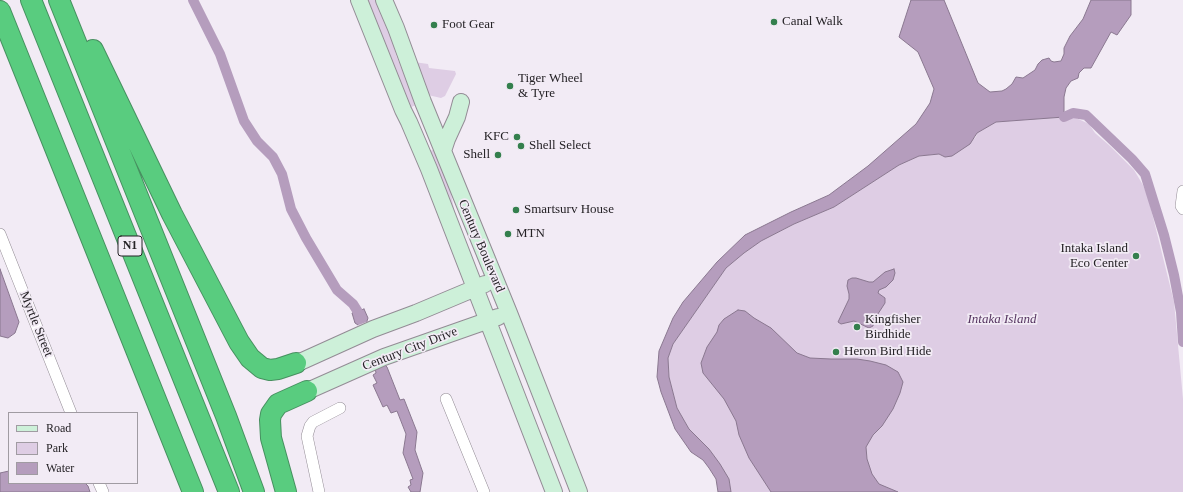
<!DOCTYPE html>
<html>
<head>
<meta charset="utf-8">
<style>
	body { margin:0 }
	#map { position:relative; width:1183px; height:492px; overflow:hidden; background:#f2ebf5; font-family:"Times New Roman",serif }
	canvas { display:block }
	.legend { position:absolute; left:8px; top:412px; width:130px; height:72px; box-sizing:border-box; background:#f2ebf5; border:1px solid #a09ba2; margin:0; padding:5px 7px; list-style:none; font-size:12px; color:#252226 }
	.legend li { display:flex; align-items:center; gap:8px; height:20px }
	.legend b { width:20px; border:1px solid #a09ba2 }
</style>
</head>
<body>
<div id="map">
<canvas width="1183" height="492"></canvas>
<ul class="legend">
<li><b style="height:5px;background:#cdf0d9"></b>Road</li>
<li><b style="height:11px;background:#decde4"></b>Park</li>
<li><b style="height:11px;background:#b59dbd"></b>Water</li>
</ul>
</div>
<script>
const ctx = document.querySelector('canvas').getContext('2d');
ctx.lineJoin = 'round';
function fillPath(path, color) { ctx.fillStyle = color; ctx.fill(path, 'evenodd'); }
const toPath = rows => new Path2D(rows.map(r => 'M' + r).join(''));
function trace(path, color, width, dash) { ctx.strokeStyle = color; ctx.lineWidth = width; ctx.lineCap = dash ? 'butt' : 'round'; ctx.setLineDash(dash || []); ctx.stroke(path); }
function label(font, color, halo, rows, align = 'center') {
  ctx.font = font + ' "Times New Roman",serif'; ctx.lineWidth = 3.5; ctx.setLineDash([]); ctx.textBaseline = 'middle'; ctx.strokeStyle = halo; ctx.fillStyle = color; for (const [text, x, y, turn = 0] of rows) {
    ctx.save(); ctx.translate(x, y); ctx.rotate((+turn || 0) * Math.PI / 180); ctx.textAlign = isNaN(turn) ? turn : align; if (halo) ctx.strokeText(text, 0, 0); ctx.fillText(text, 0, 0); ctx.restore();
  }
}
fillPath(toPath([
	[368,0,378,0,388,23,396,55,416,105,409,108],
	[414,62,428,64,429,68,455,71,456,74,445,96,441,98,428,95],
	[1054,117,1074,117,1089,124,1095,133,1110,146,1134,170,1143,185,1148,197,1174,302,1183,399,1183,492,731,492,729,479,709,449,689,429,677,408,669,377,668,358,673,344,726,268,744,253,761,241,794,224,834,207,899,165,919,156,939,154,945,157,958,152,976,137,977,133,996,122],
	[437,148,446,169,455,214,430,151]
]), '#decde4');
const water = toPath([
	[911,0,944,0,978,83,990,92,1002,91,1006,89,1012,84,1016,77,1023,78,1035,70,1038,64,1042,60,1049,58,1051,61,1054,62,1061,61,1064,54,1064,48,1070,36,1083,19,1091,0,1131,0,1131,15,1117,35,1111,32,1091,68,1084,68,1079,73,1078,78,1071,81,1066,88,1064,97,1064,117,996,122,977,133,970,144,952,156,945,157,939,154,919,156,899,165,834,207,794,224,761,241,744,253,726,268,673,344,668,358,669,377,677,408,689,429,709,449,720,464,729,479,731,492,718,492,716,479,709,468,703,460,691,452,675,429,661,392,657,377,659,351,673,318,683,302,717,262,745,235,791,212,829,195,868,166,916,124,930,103,934,89,918,52,899,37,911,0],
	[0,269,19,322,15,333,8,338,0,336,0,269],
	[894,269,895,273,893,280,886,287,879,290,878,293,885,298,885,303,874,320,873,326,869,328,854,321,841,324,838,322,849,299,849,294,847,286,848,280,852,278,856,278,869,282,873,282,885,272,894,269],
	[364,309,368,318,367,321,385,365,387,367,400,400,404,399,417,432,415,450,423,473,420,492,411,492,408,487,411,485,410,480,413,479,403,453,406,434,397,411,391,413,387,405,383,407,373,385,377,383,373,375,376,373,375,368,358,325,355,323,352,313,364,309],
	[738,310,745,311,754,318,771,328,797,353,810,358,831,359,857,359,870,361,886,365,898,372,903,382,900,393,893,409,882,426,873,435,866,447,867,459,872,474,879,484,898,492,771,492,749,458,739,435,736,421,724,399,703,373,701,363,707,347,717,332,719,325,724,319,738,310],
	[9,471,9,483,85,483,88,486,90,492,0,492,0,473,9,471]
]);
fillPath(water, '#b59dbd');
trace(water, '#8a7890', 1);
fillPath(toPath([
	[369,321,386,363,373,369,356,326]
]), '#f2ebf5');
trace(toPath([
	[193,0,220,54,244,121,257,141,273,157,282,174,291,209,306,238,337,290,353,304,358,312],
	[1064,117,1073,113,1086,115,1132,159,1145,174,1164,235,1174,275,1181,312,1183,342]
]), '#b59dbd', 10);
const minor = toPath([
	[1183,191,1181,206,1183,209],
	[0,234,71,413],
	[446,399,484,492],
	[99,483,103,492],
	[319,492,307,436,310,426,313,422,340,408]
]);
const secondary = toPath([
	[359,0,403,110,409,122,429,169,554,492],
	[384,0,396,28,423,102,509,313,579,492],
	[443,151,447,139,457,117,461,102],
	[300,362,373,329,416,313,485,284],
	[312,389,384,357,498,317]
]);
const motorway = toPath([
	[31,0,229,492],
	[59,0,226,416,254,492],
	[0,11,193,492],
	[93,50,172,214,239,342,250,358,262,368,270,370,278,369,296,363],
	[286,492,271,438,270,420,271,414,278,404,307,391]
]);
trace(minor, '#938c95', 12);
trace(secondary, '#938c95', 18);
trace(motorway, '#479060', 22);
trace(minor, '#fff', 11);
trace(secondary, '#cdf0d9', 16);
trace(motorway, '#59cc7f', 20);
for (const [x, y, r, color] of [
	[774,22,4,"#347f4d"],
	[434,25,4,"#347f4d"],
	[510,86,4,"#347f4d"],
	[517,137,4,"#347f4d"],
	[521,146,4,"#347f4d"],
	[498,155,4,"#347f4d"],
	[516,210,4,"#347f4d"],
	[508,234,4,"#347f4d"],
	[1136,256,4,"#347f4d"],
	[857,327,4,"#347f4d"],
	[836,352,4,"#347f4d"]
]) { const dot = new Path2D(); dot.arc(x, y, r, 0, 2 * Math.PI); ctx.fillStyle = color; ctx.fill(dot); trace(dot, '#f2ebf5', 1.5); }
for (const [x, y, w] of [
	[130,246,24]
]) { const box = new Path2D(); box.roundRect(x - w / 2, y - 10, w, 20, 3); ctx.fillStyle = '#f2ebf5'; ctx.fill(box); trace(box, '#252226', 1); }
label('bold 12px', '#252226', null, [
	["N1",130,246]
]);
label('13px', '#252226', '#f2ebf5', [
	["Canal Walk",782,22],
	["Foot Gear",442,25],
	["Tiger Wheel",518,79],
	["& Tyre",518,94],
	["KFC",509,137,"right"],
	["Shell Select",529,146],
	["Shell",490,155,"right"],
	["Smartsurv House",524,210],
	["MTN",516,234],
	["Intaka Island",1128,249,"right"],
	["Eco Center",1128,264,"right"],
	["Kingfisher",865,320],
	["Birdhide",865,335],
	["Heron Bird Hide",844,352]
], 'left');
label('13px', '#252226', '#f2ebf5', [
	["Century Boulevard",481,246,67],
	["Myrtle Street",36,324,68],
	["Century City Drive",410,349,-21]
]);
label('italic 13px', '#553460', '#f2ebf5', [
	["Intaka Island",1002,320]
]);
</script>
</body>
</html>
